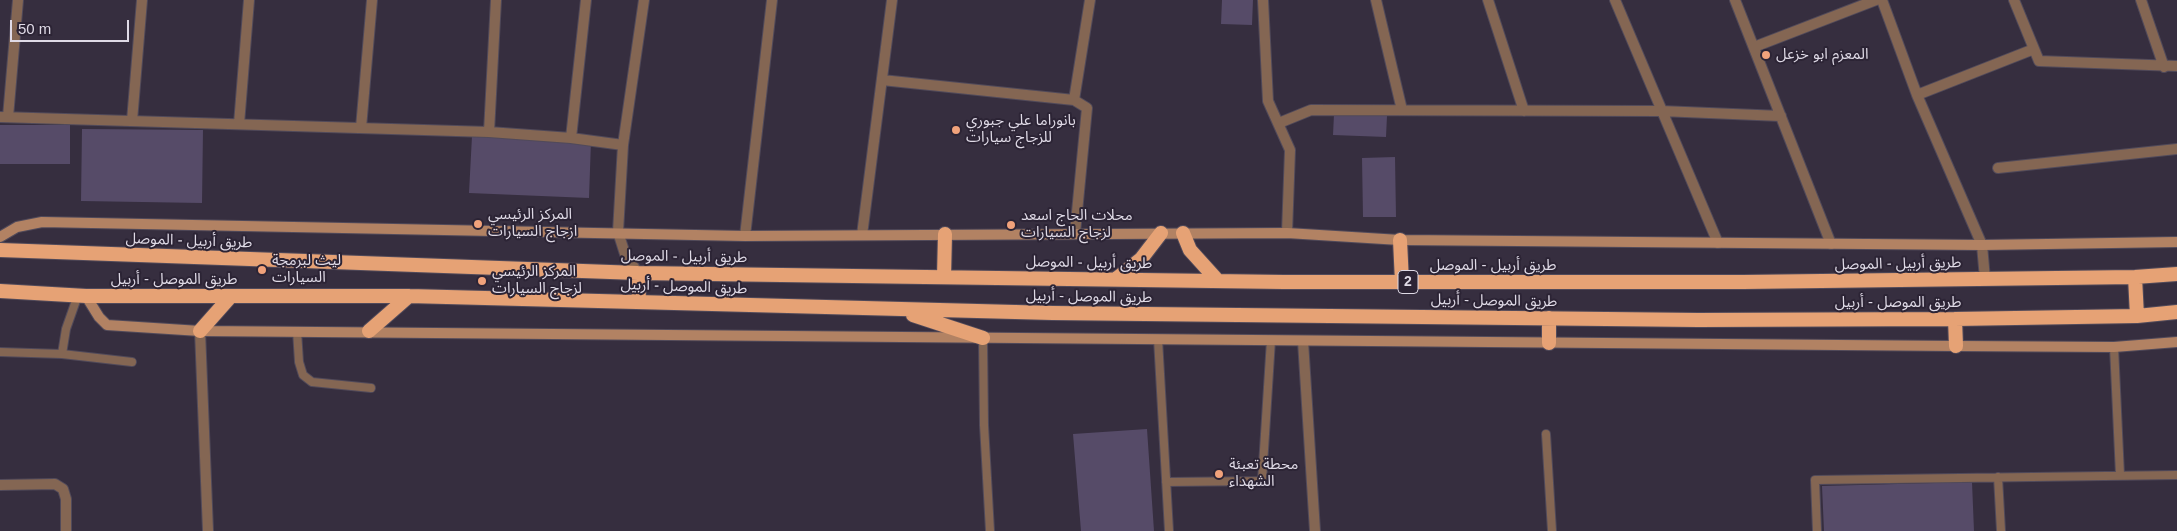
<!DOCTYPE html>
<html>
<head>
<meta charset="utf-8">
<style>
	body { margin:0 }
	#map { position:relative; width:2177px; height:531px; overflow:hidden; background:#362e3f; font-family:Helvetica,sans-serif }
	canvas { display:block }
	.scale { position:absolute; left:10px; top:20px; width:119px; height:22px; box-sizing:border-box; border:2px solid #dfdae6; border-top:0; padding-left:6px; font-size:15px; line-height:18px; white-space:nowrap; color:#dfdae6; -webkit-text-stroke:4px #2c2435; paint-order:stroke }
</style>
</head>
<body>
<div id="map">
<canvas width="2177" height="531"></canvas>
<div class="scale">50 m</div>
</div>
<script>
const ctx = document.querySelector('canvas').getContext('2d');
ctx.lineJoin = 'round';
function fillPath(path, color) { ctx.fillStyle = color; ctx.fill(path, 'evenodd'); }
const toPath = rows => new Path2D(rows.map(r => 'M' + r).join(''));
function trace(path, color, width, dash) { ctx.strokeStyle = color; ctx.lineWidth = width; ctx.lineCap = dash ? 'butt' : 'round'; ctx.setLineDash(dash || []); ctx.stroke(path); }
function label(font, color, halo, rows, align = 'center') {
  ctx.font = font + ' Helvetica,"Noto Sans Arabic",sans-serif'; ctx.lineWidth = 4; ctx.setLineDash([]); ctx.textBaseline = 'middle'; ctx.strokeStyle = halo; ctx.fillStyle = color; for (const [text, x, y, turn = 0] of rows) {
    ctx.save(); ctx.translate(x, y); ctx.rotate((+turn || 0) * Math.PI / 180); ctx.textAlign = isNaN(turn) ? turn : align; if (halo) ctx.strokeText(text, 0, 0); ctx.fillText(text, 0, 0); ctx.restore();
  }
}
fillPath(toPath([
	[1222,0,1253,0,1252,25,1221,24],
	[1334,114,1387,116,1386,137,1333,135],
	[0,125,70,125,70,164,0,164],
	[82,129,203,130,202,203,81,201],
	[472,136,591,141,589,198,469,193],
	[1395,157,1396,217,1363,217,1362,158],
	[1147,429,1154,531,1081,531,1073,434],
	[1972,482,1974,531,1824,531,1822,486]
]), '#564b68');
const service = toPath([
	[297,331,299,362,303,375,312,382,371,388],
	[983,338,984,425,990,531],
	[1158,339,1169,531],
	[2114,347,2120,475],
	[0,352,62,354,66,329,78,295],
	[62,354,132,362],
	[1546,434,1552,531],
	[1998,477,2001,531],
	[1166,482,1262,481,1271,340],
	[1817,531,1815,480,2177,475]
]);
const minor = toPath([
	[1263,0,1268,101,1290,150,1287,233],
	[1376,0,1402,110],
	[1488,0,1524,111],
	[1615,0,1718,243],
	[1735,0,1831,244],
	[1882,0,1917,95,1982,245,1985,279],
	[2014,0,2039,61,2177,66],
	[2141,0,2164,67],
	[1754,47,1876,0],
	[882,80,1074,100],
	[1917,95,2034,49],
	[0,117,489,132,571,138,623,145],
	[8,117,18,0],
	[132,121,142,0],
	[1279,123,1311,110,1661,111,1781,116],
	[239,124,249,0],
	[361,128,372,0],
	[489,132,496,0],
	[571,138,586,0],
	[1998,168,2177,149],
	[1075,233,1087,108,1074,100,1090,0],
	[862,235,892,0],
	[745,236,772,0],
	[638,273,625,254,618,232,623,145,644,0],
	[200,331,208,531],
	[1303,341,1315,531],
	[0,485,55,484,63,489,66,499,66,531]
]);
const secondary = toPath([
	[0,237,17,227,42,222,745,236,1287,233,1400,240,1982,245,2177,242],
	[86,296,99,317,107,325,200,331,1956,346,2114,347,2177,342]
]);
const trunk = toPath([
	[1183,233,1190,250,1218,281],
	[1400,240,1402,282],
	[0,250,638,273,1284,282,1743,282,2135,277,2177,274],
	[638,273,639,301],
	[944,277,945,234],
	[2135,277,2137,316],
	[1116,279,1141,259,1161,233],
	[0,291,86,296,409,296,1053,313,1698,320,1955,319,2137,316,2177,312],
	[913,315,983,338],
	[1549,318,1549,343],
	[1955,319,1956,346],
	[200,331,231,296],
	[369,331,409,296]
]);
trace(service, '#514a5a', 10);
trace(minor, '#514a5a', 12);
trace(secondary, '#514a5a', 12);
trace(trunk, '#514a5a', 16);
trace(service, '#846653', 8);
trace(minor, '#846653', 10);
trace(secondary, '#b28263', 10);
trace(trunk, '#e6a275', 14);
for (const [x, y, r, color] of [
	[1766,55,5,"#f1a27b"],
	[956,130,5,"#f1a27b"],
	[478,224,5,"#f1a27b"],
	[1011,225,5,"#f1a27b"],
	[262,270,5,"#f1a27b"],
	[482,281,5,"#f1a27b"],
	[1219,474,5,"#f1a27b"]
]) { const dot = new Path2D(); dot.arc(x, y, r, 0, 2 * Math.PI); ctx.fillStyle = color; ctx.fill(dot); trace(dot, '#2c2435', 2); }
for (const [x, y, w] of [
	[1408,282,20]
]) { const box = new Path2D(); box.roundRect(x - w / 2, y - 11.5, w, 23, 4); ctx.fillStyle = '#2c2435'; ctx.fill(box); trace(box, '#dfdae6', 1); }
label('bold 14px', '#dfdae6', null, [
	["2",1408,282]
]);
label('15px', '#dfdae6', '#2c2435', [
	["المعزم ابو خزعل",1776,55],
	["بانوراما علي جبوري",966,121],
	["للزجاج سيارات",966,138],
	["المركز الرئيسي",488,215],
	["ازجاج السيارات",488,232],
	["محلات الحاج اسعد",1021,216],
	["لزجاج السيارات",1021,233],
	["ليث لبرمجة",272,261],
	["السيارات",272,278],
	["المركز الرئيسي",492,272],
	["لزجاج السيارات",492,289],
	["محطة تعبئة",1229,465],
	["الشهداء",1229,482]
], 'left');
label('15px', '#dfdae6', '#2c2435', [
	["طريق أربيل - الموصل",189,241,2],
	["طريق أربيل - الموصل",684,257,1],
	["طريق أربيل - الموصل",1089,263,1],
	["طريق أربيل - الموصل",1898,264,-1],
	["طريق أربيل - الموصل",1493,266],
	["طريق الموصل - أربيل",174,280],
	["طريق الموصل - أربيل",684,287,2],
	["طريق الموصل - أربيل",1089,297,1],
	["طريق الموصل - أربيل",1494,301,1],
	["طريق الموصل - أربيل",1898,303]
]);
</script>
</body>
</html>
